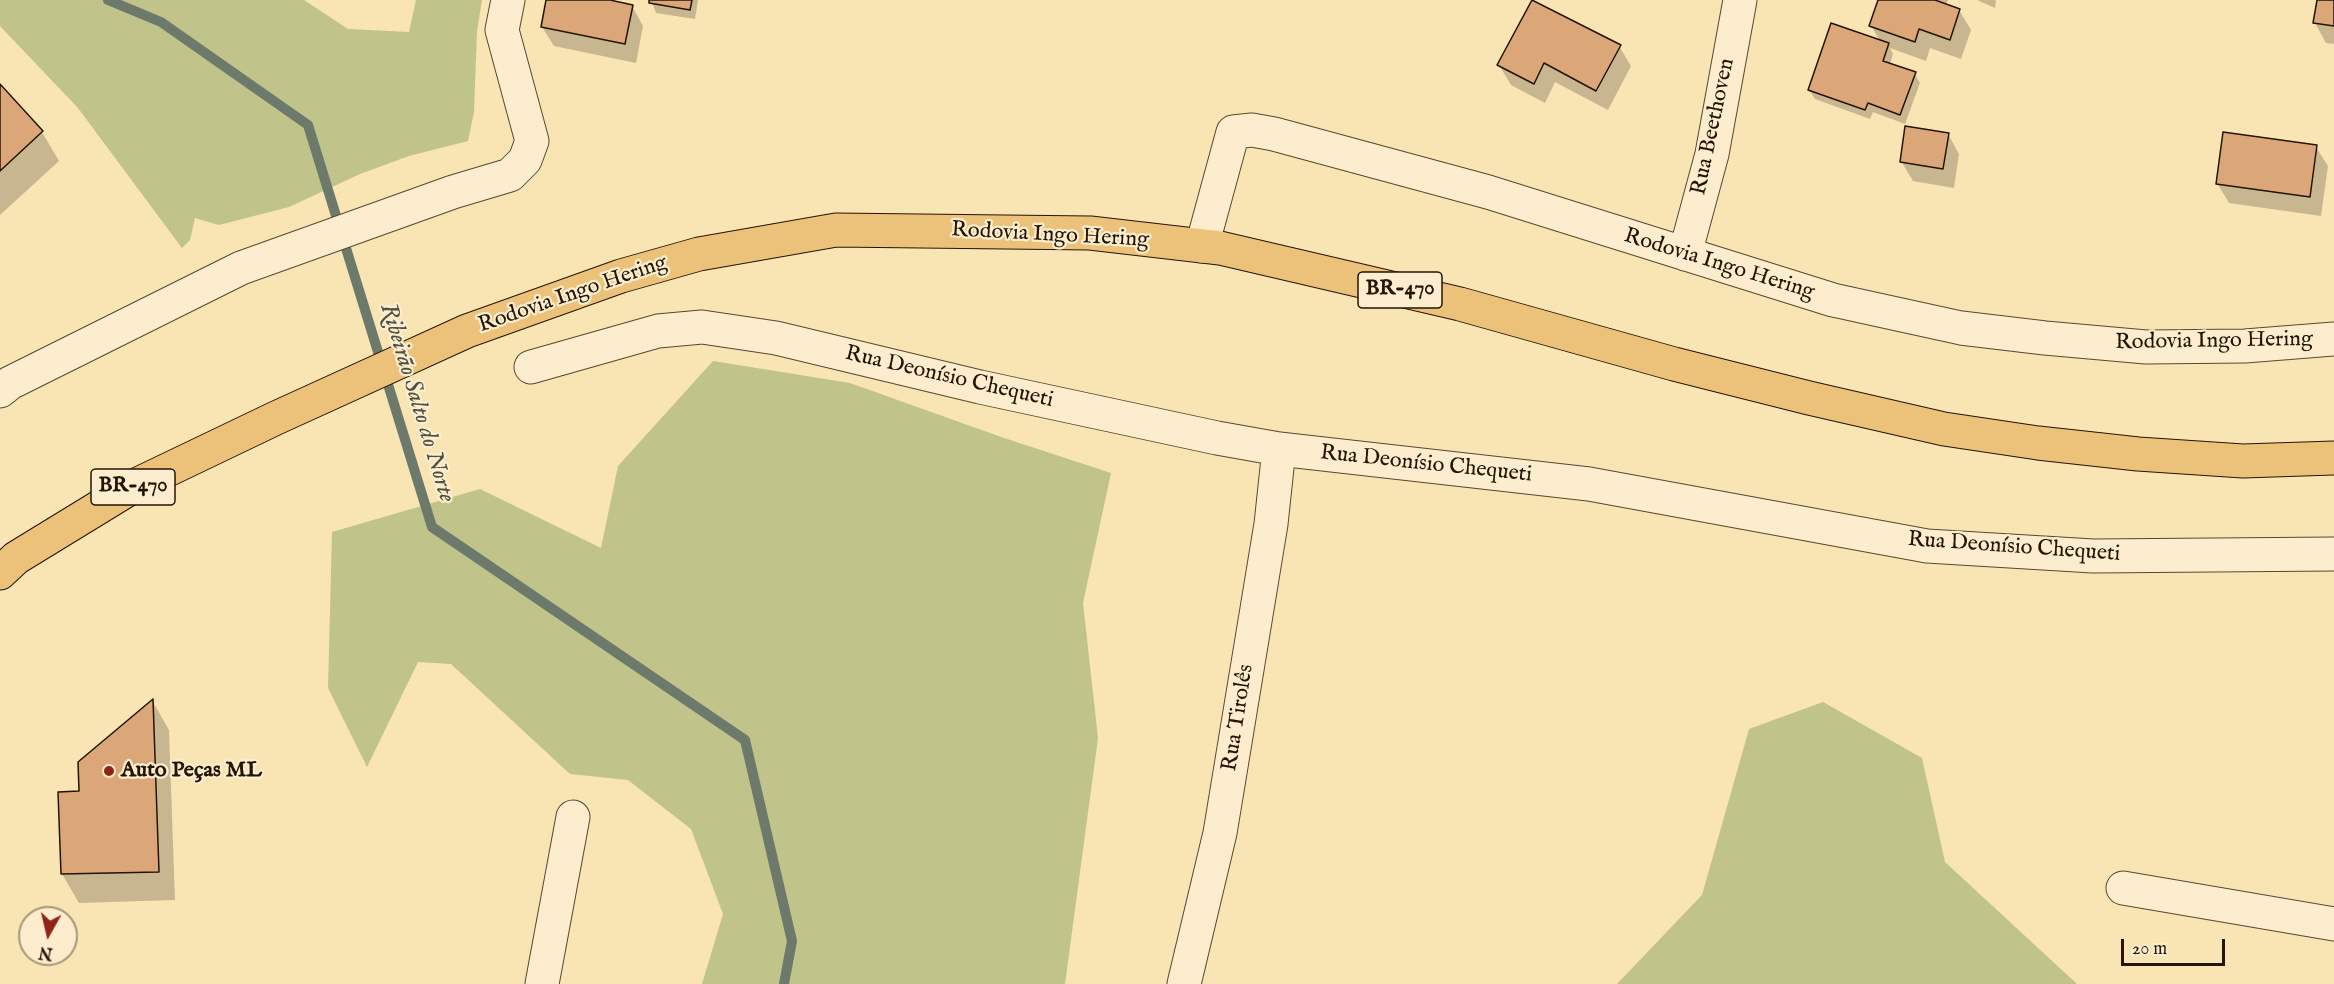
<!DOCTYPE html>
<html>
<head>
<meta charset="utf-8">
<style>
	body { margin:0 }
	#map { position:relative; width:2334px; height:984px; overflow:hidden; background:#f9e4b3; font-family:"IM FELL English",serif }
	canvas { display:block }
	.north { position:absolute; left:18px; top:906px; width:60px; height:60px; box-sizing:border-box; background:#fbedce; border:2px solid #a5967d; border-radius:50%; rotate:188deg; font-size:16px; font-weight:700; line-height:24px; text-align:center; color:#231403 }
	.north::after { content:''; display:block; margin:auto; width:21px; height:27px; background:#8f2418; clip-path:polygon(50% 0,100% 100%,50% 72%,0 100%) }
	.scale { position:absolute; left:2121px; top:939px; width:104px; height:27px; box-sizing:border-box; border:3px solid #231403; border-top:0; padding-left:8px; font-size:18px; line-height:21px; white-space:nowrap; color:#231403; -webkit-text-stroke:4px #fbedce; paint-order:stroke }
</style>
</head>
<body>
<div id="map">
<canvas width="2334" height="984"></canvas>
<div class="north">N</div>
<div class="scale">20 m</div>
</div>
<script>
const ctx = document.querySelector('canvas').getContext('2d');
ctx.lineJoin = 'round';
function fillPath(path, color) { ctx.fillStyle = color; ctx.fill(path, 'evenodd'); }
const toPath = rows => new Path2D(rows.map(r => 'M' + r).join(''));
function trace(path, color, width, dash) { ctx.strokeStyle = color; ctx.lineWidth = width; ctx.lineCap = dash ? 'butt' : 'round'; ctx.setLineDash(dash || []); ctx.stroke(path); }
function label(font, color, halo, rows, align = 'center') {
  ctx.font = font + ' "IM FELL English",serif'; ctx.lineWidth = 4.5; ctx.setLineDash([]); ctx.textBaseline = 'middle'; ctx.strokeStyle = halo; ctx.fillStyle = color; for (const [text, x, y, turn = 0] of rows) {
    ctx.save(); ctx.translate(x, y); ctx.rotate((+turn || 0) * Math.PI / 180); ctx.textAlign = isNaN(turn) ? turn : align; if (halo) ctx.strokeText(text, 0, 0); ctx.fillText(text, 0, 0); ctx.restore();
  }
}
fillPath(toPath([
	[0,0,304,0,348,29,409,32,416,0,482,0,477,31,474,112,468,141,409,156,360,174,289,207,219,225,195,218,190,240,182,248,78,108,0,26],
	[713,361,850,383,1004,438,1111,473,1083,603,1098,738,1065,984,702,984,723,914,691,829,628,780,570,774,451,664,418,662,367,767,328,688,332,532,480,489,601,548,618,466],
	[1823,702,1922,758,1945,862,2077,984,1617,984,1702,895,1749,729]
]), '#c0c38a');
fillPath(toPath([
	[547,0,602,0,632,6,643,26,636,63,554,46,542,27],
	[651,0,698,0,695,19,656,13],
	[1880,0,1948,0,1946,5,1959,10,1971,30,1961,59,1930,48,1926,61,1890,48,1893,54,1890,65,1914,73,1920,83,1905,124,1873,112,1870,119,1815,99,1809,90,1880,42,1871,25],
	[1977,0,1996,0,1995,8],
	[2318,0,2334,0,2334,44,2326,43,2315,23],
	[1619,46,1631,66,1608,110,1555,82,1545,103,1511,85,1499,65],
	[0,86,42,132,59,161,0,215],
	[1948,134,1959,154,1954,188,1913,181,1901,161],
	[2316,147,2328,166,2321,216,2229,203,2217,183],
	[153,702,169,730,175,900,79,903,62,874,60,793,81,792]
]), '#0003');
trace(toPath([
	[108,0,161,22,308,125,432,527,745,740,792,941,784,984]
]), '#6d7a6b', 10);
const building = toPath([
	[546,0,610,0,633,5,625,44,541,27,546,0],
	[649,0,692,0,690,10,649,3,649,0],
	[1532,0,1621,45,1596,91,1544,63,1534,84,1497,65,1532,0],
	[1878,0,1935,0,1960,9,1950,40,1919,29,1915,42,1869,26,1878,0],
	[2317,0,2334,0,2334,26,2313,23,2317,0],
	[1831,23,1889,43,1883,61,1916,72,1900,115,1868,103,1865,110,1808,90,1831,23],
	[0,84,43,131,0,171,0,84],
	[1905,126,1949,133,1943,169,1900,162,1905,126],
	[2223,132,2317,145,2310,197,2216,184,2223,132],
	[153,699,159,872,61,874,58,792,79,791,78,762,153,699]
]);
fillPath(building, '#dba779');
trace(building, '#231403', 1.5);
const minor = toPath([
	[1202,246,1233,132,1252,130,1274,134,1488,192,1833,300,1961,328,2045,338,2146,347,2245,346,2334,339],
	[1685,254,1712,154,1740,0],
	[531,367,658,331,702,327,776,338,980,387,1217,438,1279,449,1589,484,1927,546,2093,556,2334,554],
	[0,391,10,383,241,268,453,192,510,175,525,160,532,141,502,30,508,0],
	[2123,888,2334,924],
	[542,984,573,817],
	[1184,984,1220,833,1271,524,1279,449]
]);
const highway = toPath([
	[0,573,16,558,132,487,276,418,467,331,621,276,699,254,836,230,1090,233,1220,248,1460,304,1674,364,1809,398,1944,429,2038,443,2138,454,2243,461,2334,458]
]);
trace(minor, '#58482f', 35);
trace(highway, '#231403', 35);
trace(minor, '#fbedce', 33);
trace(highway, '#ecc27a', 33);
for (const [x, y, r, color] of [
	[109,771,6,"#8f2418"]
]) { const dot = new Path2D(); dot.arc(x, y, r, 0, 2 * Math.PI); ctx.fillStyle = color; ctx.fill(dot); trace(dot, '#fbedce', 2); }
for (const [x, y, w] of [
	[1400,290,84],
	[133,487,84]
]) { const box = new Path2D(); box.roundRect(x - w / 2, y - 18, w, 36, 4.5); ctx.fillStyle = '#fbedce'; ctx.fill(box); trace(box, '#231403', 1.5); }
label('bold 21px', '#231403', null, [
	["BR-470",1400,290],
	["BR-470",133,487]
]);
label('22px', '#231403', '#fbedce', [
	["Rua Beethoven",1714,127,-78],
	["Rodovia Ingo Hering",1050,236,3],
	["Rodovia Ingo Hering",1719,265,17],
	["Rodovia Ingo Hering",573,295,-19],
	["Rodovia Ingo Hering",2214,342,-1],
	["Rua Deonísio Chequeti",949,378,13],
	["Rua Deonísio Chequeti",1426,465,6],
	["Rua Deonísio Chequeti",2014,548,4],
	["Rua Tirolês",1239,718,-81]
]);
label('bold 22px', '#231403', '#fbedce', [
	["Auto Peças ML",121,771]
], 'left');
label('italic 24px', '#4e5040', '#fbedce', [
	["Ribeirão Salto do Norte",416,403,73]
]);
</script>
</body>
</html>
